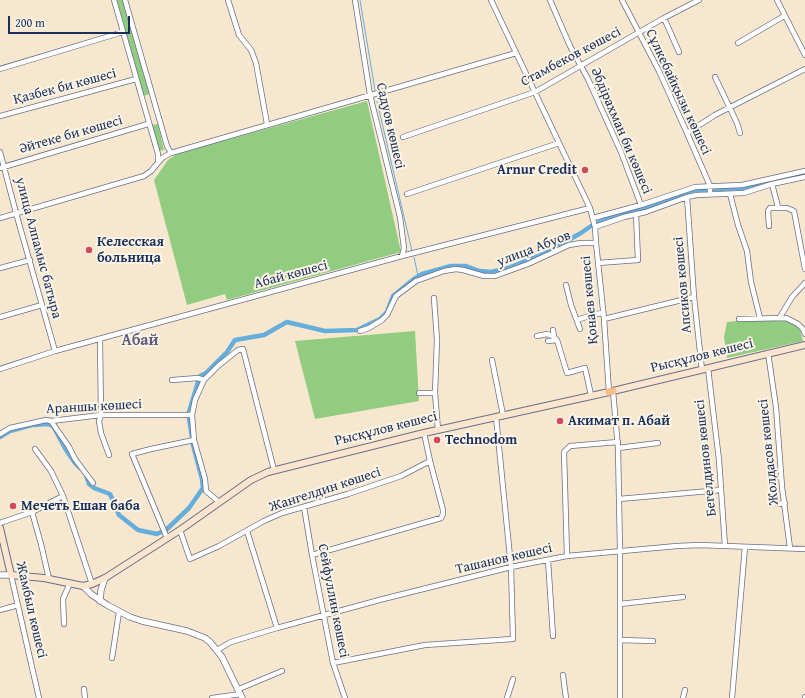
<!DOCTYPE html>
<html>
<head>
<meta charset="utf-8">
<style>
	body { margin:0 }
	#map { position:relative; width:805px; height:698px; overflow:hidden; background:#f7e7cf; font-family:"Gentium Book Plus",serif }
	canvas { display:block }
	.scale { position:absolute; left:8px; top:16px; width:122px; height:18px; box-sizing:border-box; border:2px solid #1b2f5e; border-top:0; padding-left:5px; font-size:12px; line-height:14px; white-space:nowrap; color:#1b2f5e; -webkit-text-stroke:3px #fcf5e5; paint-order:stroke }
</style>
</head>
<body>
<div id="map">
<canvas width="805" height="698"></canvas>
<div class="scale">200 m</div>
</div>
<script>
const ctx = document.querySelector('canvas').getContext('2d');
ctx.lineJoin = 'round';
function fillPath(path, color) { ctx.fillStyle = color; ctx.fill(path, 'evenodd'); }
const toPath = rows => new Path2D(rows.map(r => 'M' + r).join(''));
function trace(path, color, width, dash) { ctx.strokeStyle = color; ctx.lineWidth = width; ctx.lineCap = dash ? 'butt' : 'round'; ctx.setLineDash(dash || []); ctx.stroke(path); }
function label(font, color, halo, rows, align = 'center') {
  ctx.font = font + ' "Gentium Book Plus",serif'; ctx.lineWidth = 4; ctx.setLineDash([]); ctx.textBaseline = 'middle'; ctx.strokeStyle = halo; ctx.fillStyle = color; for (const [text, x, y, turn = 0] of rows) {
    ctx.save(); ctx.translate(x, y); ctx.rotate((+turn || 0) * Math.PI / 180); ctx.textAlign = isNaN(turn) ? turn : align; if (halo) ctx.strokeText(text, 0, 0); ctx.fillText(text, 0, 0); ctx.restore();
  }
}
fillPath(toPath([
	[117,0,124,0,150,94,143,96],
	[367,101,401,252,227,300,225,294,187,305,154,180,168,160,177,154,194,149],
	[158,124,164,150,159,151,151,125],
	[782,320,792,323,800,329,803,341,727,358,724,337,727,322,737,321],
	[415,331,419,401,315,419,295,341]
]), '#92cc80');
trace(toPath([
	[360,0,375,90],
	[376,97,412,251],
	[414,257,418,276]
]), '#65aedc', 1);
trace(toPath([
	[788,177,805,174],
	[714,189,742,188,763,182],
	[597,223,623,213,647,208,694,190,707,190],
	[200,376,206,373,227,352,235,340,264,335,287,322,325,331,357,330,380,319,387,312,393,296,414,279,422,274,451,266,466,266,479,271,491,272,508,268,543,254,581,233,591,226],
	[189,412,198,382],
	[189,418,192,438],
	[0,437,10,431,32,425,48,424,53,426,66,450,75,463,80,468],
	[86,475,89,484,94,488,110,494,119,515,138,530,157,534,161,532],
	[167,529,189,508,203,488,202,479,193,445]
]), '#65aedc', 4.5);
const minor = toPath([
	[114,0,158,154,158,161],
	[125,0,167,146,171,153],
	[228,0,239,35,251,50,256,63,267,124],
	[355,0,370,95,400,217,404,248,402,256],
	[491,0,590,208,595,227,596,243,604,319,609,392],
	[550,0,570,46,588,79,621,152,641,205],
	[622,0,659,71,687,133,710,186,710,194],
	[777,0,805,55],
	[664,18,679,52],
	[738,43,784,16],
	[0,69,123,32],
	[715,77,737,123,740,133],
	[0,116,136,79],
	[687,133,715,115,805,69],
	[403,137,535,92,664,18,699,0],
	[0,152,16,213,55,351],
	[0,168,148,124],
	[772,184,778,207],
	[407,194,559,143],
	[730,194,738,225,747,251,751,282,760,318],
	[687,197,694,297,702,370],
	[0,218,144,176,151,171,162,158,171,153,516,53],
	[593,218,641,205,695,187,742,185,805,171],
	[769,226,768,211,770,208,787,208,794,211,805,269],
	[595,227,624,217,646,212,687,197,697,195,744,193,772,184,805,177],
	[598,263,638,260,636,214],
	[0,268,30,260],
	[566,285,571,305,580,329],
	[434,298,437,340,435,393,438,430],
	[0,317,42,305],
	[780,317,792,297,805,283],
	[604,319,694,297],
	[739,319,786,318,798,324,803,329,805,334],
	[577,320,595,314,603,313],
	[553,330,554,337,557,340,567,373,585,368,591,395],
	[360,331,369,328,382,320,387,315,396,296,416,281,444,271,456,269,463,270,484,276,495,276,528,264,569,245,581,243,596,243],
	[537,336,547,334,553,336],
	[100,339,101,415,99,421,101,433,109,455],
	[548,341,557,340],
	[768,353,776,407,782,487,790,548],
	[492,360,503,415],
	[708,368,719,460,725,546],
	[0,369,55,351,402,256,590,208],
	[172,380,198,378,204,380],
	[613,391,618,448,620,551,620,698],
	[419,393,435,393],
	[51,421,69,447,75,459,93,483],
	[0,434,10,428,46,420,51,421,101,415,192,415],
	[618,448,658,443],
	[35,449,51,471,63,496,92,584],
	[619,499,721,490],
	[219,502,206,491,205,479,194,440,192,415,195,400,204,380,218,366,238,350,243,349,274,470],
	[778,504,785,503],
	[304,507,312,555,333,663,345,698],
	[32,512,41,544,49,579],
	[0,523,32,512,63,496],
	[180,530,190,559,219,546,264,521,282,513,348,494,401,476,430,461],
	[247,531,277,628],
	[167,538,132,454,151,449,194,440],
	[312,555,441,518,443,514,443,510,430,461,424,433],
	[567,556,564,452,570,446,618,442],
	[548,560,553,636],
	[11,575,39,698],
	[620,604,683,597],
	[0,610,18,605],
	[64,624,63,599,70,583],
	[620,640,653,641],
	[217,650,231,642,277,628,383,599,511,567,567,556,677,546,700,545,805,549],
	[112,658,119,612],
	[333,663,425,645,513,639,511,567,496,417],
	[563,675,566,698],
	[84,689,85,698],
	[239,689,282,671],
	[212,698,241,694],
	[507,698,513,679],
	[683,698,685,690],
	[732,698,745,547],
	[805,698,805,697]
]);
const tertiary = toPath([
	[0,575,11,575],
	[83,586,91,594,107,605,130,617,142,621,187,631,205,638,210,642,222,657,242,698],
	[100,601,101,590,105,578]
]);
const secondary = toPath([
	[613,391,805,345],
	[0,528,11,575,44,578,83,586,92,584,105,578,180,530,251,480,268,472,424,433,609,392]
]);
const primary = toPath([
	[609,392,613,391]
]);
trace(minor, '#686f86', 6);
trace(tertiary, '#686f86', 7);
trace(secondary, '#686f86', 8);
trace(primary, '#686f86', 8);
trace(minor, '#fff', 4.5);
trace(tertiary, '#fff', 5.5);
trace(secondary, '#fce5cf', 6);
trace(primary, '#f7bd88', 7);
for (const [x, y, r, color] of [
	[585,170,4,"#d1495b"],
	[89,250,4,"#d1495b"],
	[560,421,4,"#d1495b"],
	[437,440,4,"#d1495b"],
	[13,506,4,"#d1495b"]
]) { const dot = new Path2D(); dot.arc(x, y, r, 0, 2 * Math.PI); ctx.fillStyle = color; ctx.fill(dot); trace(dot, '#fcf5e5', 1.5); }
label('14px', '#1b2f5e', '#fcf5e5', [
	["Стамбеков көшесі",571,57,-28],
	["Қазбек би көшесі",65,87,-15],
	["Сұлкебайқызы көшесі",678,92,65],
	["Садуов көшесі",390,126,77],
	["Әбдірахман би көшесі",621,131,67],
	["Әйтеке би көшесі",71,135,-16],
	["улица Алпамыс батыра",38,248,75],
	["улица Абуов",534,249,-21],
	["Абай көшесі",291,275,-15],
	["Апсиков көшесі",683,285,-95],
	["Қонаев көшесі",590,300,-95],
	["Рысқұлов көшесі",702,356,-14],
	["Араншы көшесі",94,407,-3],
	["Рысқұлов көшесі",386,429,-14],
	["Жолдасов көшесі",769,452,-96],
	["Бегелдинов көшесі",706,458,-96],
	["Жангелдин көшесі",325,490,-18],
	["Ташанов көшесі",504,559,-13],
	["Сейфуллин көшесі",333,601,79],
	["Жамбыл көшесі",31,610,77]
]);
label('bold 14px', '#1b2f5e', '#fcf5e5', [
	["Arnur Credit",577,170,"right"],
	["Келесская",97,242],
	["больница",97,258],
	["Акимат п. Абай",568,421],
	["Technodom",445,440],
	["Мечеть Ешан баба",21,506]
], 'left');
label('bold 16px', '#605a7e', '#fcf5e5', [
	["Абай",140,341]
]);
</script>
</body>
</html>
